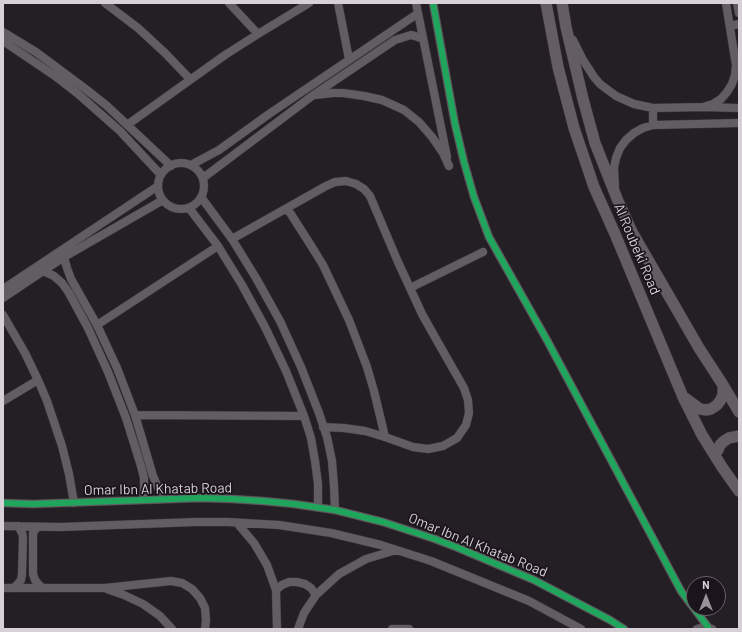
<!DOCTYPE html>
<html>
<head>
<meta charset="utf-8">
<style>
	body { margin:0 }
	#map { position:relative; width:742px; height:632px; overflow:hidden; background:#241f24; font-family:Barlow,sans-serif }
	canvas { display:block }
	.frame { position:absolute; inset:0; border:4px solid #d7d1d7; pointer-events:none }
	.north { position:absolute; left:686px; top:576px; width:40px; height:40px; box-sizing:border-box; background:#1c141c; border:1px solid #676067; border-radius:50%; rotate:0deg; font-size:11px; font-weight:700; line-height:16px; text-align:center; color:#d7d1d7 }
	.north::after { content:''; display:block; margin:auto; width:14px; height:18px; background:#989398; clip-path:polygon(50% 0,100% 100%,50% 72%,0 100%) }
</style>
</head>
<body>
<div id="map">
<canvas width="742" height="632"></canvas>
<div class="frame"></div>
<div class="north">N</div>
</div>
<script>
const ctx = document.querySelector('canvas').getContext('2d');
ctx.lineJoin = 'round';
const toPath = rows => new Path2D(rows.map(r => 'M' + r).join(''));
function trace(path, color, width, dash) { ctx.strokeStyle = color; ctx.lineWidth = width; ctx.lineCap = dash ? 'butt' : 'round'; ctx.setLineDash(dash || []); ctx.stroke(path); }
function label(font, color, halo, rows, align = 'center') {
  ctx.font = font + ' Barlow,sans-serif'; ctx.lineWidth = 3.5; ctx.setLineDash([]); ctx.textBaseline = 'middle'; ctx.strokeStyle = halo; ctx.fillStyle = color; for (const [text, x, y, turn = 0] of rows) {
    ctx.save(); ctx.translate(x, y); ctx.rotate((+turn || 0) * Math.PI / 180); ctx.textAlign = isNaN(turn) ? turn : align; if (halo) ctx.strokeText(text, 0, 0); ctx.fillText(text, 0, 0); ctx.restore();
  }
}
const minor = toPath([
	[105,3,138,28,165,53,190,79],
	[229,3,258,34],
	[338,3,349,59],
	[416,3,447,157],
	[433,3,455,124,464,162,474,197,489,237,548,342,681,591,708,627],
	[737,3,739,13],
	[730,26,739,24],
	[3,32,36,52,83,87,106,105,171,166],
	[573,40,583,60,594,77,600,84,616,96,634,104,653,108,704,107,739,108],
	[3,41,55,76,77,93,120,131,161,175],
	[315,95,333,93,343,93,364,96,382,100,404,110,419,122,432,137,443,153,449,166],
	[706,106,713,104,721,99,727,92,732,84,735,75,736,65,726,3],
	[653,108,653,125],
	[127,125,225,55,258,34,309,3],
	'158 186a23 23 0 1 1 46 0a23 23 0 1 1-46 0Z',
	[191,165,219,150,269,114,417,14],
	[203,178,312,96,395,40,411,35,415,36,423,39],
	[615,186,614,168,616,158,620,148,626,140,634,133,643,128,653,125,739,123],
	[201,197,232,239,256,278,280,321,301,367,319,413,327,437,332,461,334,486,335,510],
	[189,208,218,246,242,285,265,327,286,371,304,416,311,438,315,461,318,484,318,507],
	[287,208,310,244,323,265,349,320,367,367,374,391,385,437],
	[232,239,326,186,335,182,346,181,356,184,364,189,370,196,398,262,422,314,436,339,464,388,468,400,469,413,466,425,457,438,443,446,428,449,413,447,385,437,365,431,344,428,323,427],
	[64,257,67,268,71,279,97,325,117,368,135,415,153,476,163,499],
	[43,271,54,276,62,283,69,293,88,328,108,372,126,418,141,466,144,478,144,489,143,500],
	[410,288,483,252],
	[3,289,158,186],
	[3,298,64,257,163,200],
	[3,315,25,353,38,380,47,401,62,446,69,474,74,503],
	[97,325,218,246],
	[3,401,38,380],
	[135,415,304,416],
	[3,503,33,504,201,498,232,499,263,501,294,504,335,510,383,522,435,539,456,547,534,580,610,620,624,629],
	[237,523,254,543,267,565,276,590,277,629],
	[3,526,61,527,196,522,227,522,279,525,331,533,381,545,431,561,529,601,581,629],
	[37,527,33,533,33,574,35,580,38,584,43,588],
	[3,588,105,588,171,581,182,583,192,589,200,598,205,608,206,620,205,629],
	[13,588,18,584,21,580,22,574,23,537,22,533,18,526],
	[107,589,124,595,143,604,160,616,172,629],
	[276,590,282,585,289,582,297,582,305,584,311,588,316,595],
	[298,629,304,613,316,595,339,574,366,559,396,550],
	[392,629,409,629],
	[697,629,704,627,712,629]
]);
const major = toPath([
	[546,3,558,67,574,128,594,187,615,234,683,397,702,435,722,467,739,491],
	[562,3,566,27,583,99,595,143,618,201,632,232,699,348,723,385,739,412],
	[685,398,700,409,706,410,711,409,717,405,720,401,723,395,723,385],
	[715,454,718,450,720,445,724,441,729,438,739,436]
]);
trace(minor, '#3d393d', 9);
trace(major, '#3d393d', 12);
trace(minor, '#615d61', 8);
trace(major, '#655d64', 11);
trace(toPath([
	[433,3,455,124,464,162,474,197,489,237,548,342,681,591,708,627],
	[3,503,33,504,201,498,232,499,263,501,294,504,335,510,383,522,435,539,456,547,534,580,610,620,624,629]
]), '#20a55d', 6);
label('14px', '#d7d1d7', '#1c141c', [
	["Al Roubeki Road",637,249,67],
	["Omar Ibn Al Khatab Road",158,489,-1],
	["Omar Ibn Al Khatab Road",478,545,22]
]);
</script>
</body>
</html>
